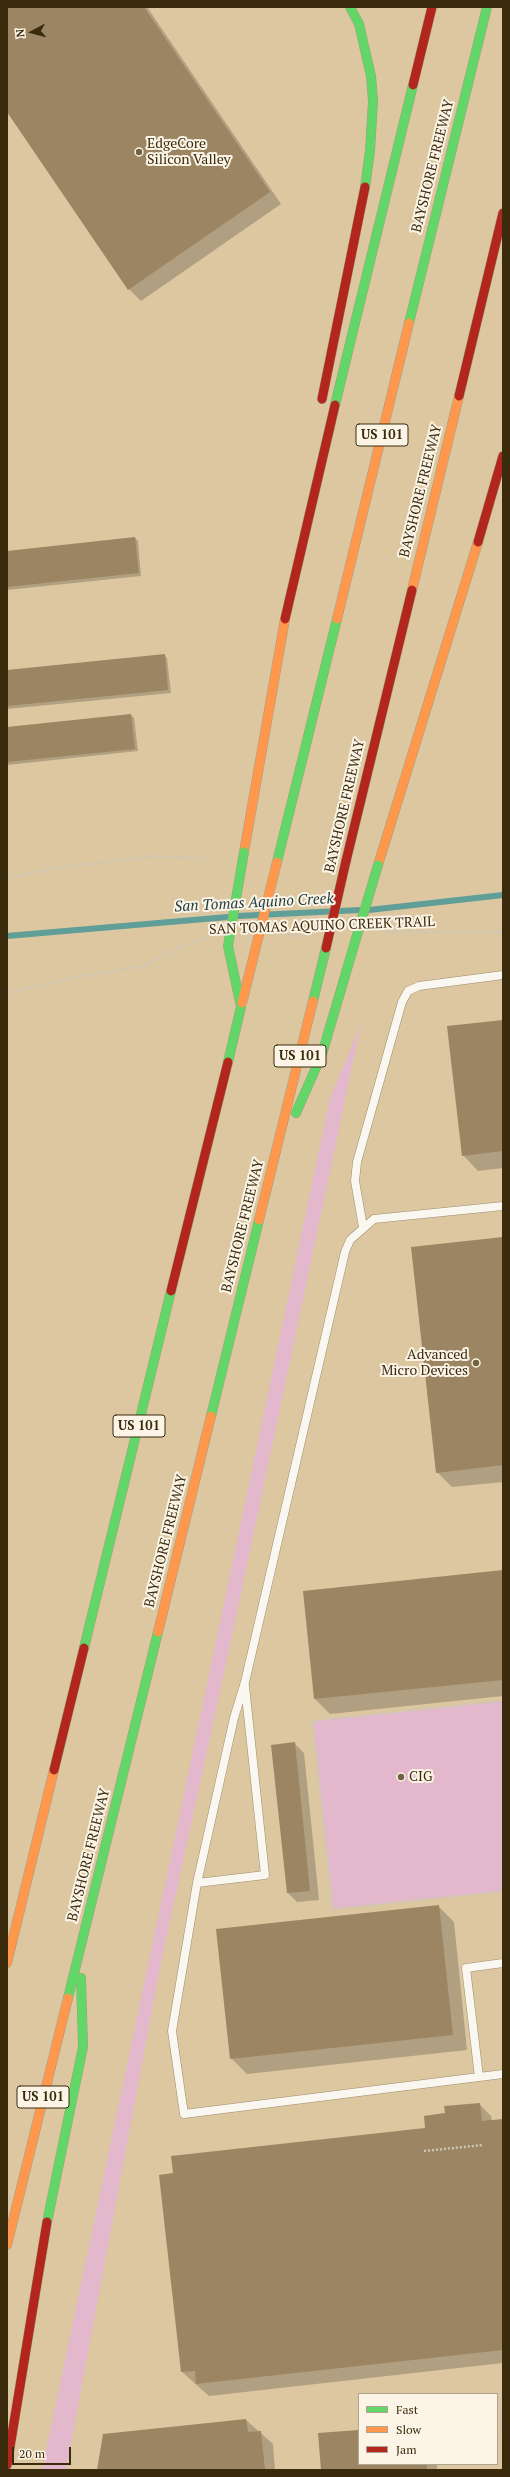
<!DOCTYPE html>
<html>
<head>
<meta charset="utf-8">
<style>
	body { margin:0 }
	#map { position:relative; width:510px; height:2477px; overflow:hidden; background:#dcc7a0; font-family:"PT Serif",serif }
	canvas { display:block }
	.frame { position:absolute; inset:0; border:8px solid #3a2b0d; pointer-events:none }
	.legend { position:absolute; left:358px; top:2393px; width:140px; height:72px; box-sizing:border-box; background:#fcf5e7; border:1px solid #aea490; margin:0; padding:5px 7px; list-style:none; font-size:12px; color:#3a2b0d }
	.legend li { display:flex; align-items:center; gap:8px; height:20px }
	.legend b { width:20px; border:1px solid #aea490 }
	.north { position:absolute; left:12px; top:12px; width:40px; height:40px; -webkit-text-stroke:3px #fcf5e7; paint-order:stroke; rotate:264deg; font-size:11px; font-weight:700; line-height:16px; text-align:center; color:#3a2b0d }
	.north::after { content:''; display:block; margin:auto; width:14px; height:18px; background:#3a2b0d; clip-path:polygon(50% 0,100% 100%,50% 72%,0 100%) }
	.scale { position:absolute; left:12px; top:2447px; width:59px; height:18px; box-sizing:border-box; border:2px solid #3a2b0d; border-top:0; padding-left:5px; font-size:12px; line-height:14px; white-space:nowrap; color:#3a2b0d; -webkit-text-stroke:3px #fcf5e7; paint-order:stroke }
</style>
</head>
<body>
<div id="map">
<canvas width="510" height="2477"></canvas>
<div class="frame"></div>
<ul class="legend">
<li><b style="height:5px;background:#63d668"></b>Fast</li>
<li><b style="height:5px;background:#ff974d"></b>Slow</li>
<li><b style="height:5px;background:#b3261e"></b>Jam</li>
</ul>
<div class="north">N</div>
<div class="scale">20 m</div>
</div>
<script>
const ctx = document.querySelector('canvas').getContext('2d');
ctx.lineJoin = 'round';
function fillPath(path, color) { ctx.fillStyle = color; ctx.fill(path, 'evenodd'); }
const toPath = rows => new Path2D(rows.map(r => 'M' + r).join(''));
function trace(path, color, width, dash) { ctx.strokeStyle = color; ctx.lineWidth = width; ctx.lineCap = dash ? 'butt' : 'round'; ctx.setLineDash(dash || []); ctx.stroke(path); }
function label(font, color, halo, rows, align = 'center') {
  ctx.font = font + ' "PT Serif",serif'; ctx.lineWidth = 4; ctx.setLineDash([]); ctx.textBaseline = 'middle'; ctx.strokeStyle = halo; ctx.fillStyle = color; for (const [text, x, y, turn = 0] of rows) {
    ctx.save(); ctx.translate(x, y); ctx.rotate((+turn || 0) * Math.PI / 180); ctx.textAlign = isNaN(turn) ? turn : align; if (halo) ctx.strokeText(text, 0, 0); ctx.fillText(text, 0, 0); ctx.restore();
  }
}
fillPath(toPath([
	[361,1024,229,1650,161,1962,66,2470,42,2470,330,1098],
	[503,1701,503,1891,333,1909,313,1721]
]), '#e4b8cc');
fillPath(toPath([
	[7,7,147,7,281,204,141,301,129,289,7,111],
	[135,538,138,541,141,576,7,590,7,552],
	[164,655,167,658,171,693,7,709,7,671],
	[131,715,134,718,138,751,7,765,7,728],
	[503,1021,503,1168,478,1171,463,1155],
	[503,1238,503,1482,452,1487,437,1472],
	[503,1571,503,1696,330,1714,315,1699,304,1592],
	[294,1743,304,1753,319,1900,297,1902,288,1893],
	[438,1906,454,1922,467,2050,247,2074,231,2058],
	[479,2104,491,2116,492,2121,503,2120,503,2363,209,2396,182,2372,426,2129,446,2114],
	[246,2420,273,2444,275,2470,98,2470],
	[359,2431,359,2464,437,2464,437,2470,322,2470]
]), '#0003');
trace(toPath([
	[369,910,503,895],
	[238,916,360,910],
	[7,936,228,917]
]), '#609e98', 6);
fillPath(toPath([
	[7,7,144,7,270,192,128,290,7,112],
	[135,537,139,573,7,587,7,551],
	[165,654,168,690,7,706,7,670],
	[131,714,135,749,7,762,7,727],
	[503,1020,503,1151,462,1156,447,1026],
	[503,1237,503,1465,436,1473,411,1247],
	[503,1570,503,1680,314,1699,303,1591],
	[295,1742,310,1891,287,1893,271,1745],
	[439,1905,453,2035,230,2059,216,1929],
	[480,2103,482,2121,503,2119,503,2350,196,2384,195,2371,181,2372,159,2175,173,2173,171,2156,425,2128,424,2116,445,2113,444,2106],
	[246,2419,248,2432,261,2431,265,2470,97,2470,103,2434],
	[359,2430,359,2464,427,2464,427,2470,321,2470,318,2433]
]), '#9b8563');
const lane = toPath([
	[503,1206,374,1219,350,1240,345,1252,245,1682,234,1718,197,1883,172,2031,184,2114,503,2074],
	[363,1227,355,1181,357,1162,402,1002,408,991,419,986,503,975],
	[197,1883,265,1875,245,1686],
	[479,2077,466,1968,503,1963]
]);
const fast = toPath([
	[350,7,359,24,371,76,373,101,370,151,365,187],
	[409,323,487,7],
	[335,405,413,85],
	[277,862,337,619],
	[313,1001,326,948],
	[228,1062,241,1007],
	[296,1113,322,1054,355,942],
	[211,1416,259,1220],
	[84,1648,171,1291],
	[68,1998,158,1632],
	[47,2222,83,2047,81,1978]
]);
const slow = toPath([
	[412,590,459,396],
	[337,619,409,323],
	[244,852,285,619],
	[378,865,478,542],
	[259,1220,313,1001],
	[158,1632,211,1416],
	[7,1963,54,1770],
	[7,2245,68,1998]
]);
const jam = toPath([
	[413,85,432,7],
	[459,396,503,213],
	[322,399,365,187],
	[478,542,503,456],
	[285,619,335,405],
	[346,861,412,590],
	[171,1291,228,1062],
	[54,1770,84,1648],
	[7,2465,47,2222]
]);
trace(lane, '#9c8c6c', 9);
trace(fast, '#9ea180', 10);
trace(slow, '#9ea180', 10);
trace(jam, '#9ea180', 10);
trace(toPath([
	[7,878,65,867,158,856,205,859],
	[380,932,503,932],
	[280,936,309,935],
	[7,993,68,979,144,966,185,945,209,938],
	[503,1701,313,1721,333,1909,503,1891],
	[424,2151,483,2145],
	[499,2399,503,2438]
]), '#ccc5ba', 2.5, [2, 2]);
trace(lane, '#faf7f1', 8);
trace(fast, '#63d668', 9);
trace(slow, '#ff974d', 9);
trace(jam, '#b3261e', 9);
const fastBridge = toPath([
	[355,942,378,865],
	[241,1007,228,946,244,852]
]);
const slowBridge = toPath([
	[242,1003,277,862]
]);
const jamBridge = toPath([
	[326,948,346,861]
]);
trace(fastBridge, '#9ea180', 10, []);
trace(slowBridge, '#9ea180', 10, []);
trace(jamBridge, '#9ea180', 10, []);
trace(fastBridge, '#63d668', 9);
trace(slowBridge, '#ff974d', 9);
trace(jamBridge, '#b3261e', 9);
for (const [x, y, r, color] of [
	[139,152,4,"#736240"],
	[476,1363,4,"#736240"],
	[401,1777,4,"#736240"]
]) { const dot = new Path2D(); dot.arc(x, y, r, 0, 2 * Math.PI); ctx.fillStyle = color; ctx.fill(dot); trace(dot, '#fcf5e7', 1.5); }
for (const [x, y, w] of [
	[382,435,52],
	[300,1056,52],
	[139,1426,52],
	[43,2097,52]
]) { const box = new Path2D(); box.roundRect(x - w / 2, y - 11, w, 22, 3); ctx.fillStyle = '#fcf5e7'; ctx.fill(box); trace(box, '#3a2b0d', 1); }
label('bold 13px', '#3a2b0d', null, [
	["US 101",382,435],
	["US 101",300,1056],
	["US 101",139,1426],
	["US 101",43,2097]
]);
label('14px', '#3a2b0d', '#fcf5e7', [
	["EdgeCore",147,144],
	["Silicon Valley",147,160],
	["Advanced",468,1355,"right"],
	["Micro Devices",468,1371,"right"],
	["CIG",409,1777]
], 'left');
label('14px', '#3a2b0d', '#fcf5e7', [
	["BAYSHORE FREEWAY",433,166,-76],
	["BAYSHORE FREEWAY",421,491,-76],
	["BAYSHORE FREEWAY",345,806,-77],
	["SAN TOMAS AQUINO CREEK TRAIL",322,926,-2],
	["BAYSHORE FREEWAY",243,1226,-76],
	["BAYSHORE FREEWAY",166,1541,-76],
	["BAYSHORE FREEWAY",89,1855,-76]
]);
label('italic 15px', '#213e41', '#fcf5e7', [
	["San Tomas Aquino Creek",254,903,-3]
]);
</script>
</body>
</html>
